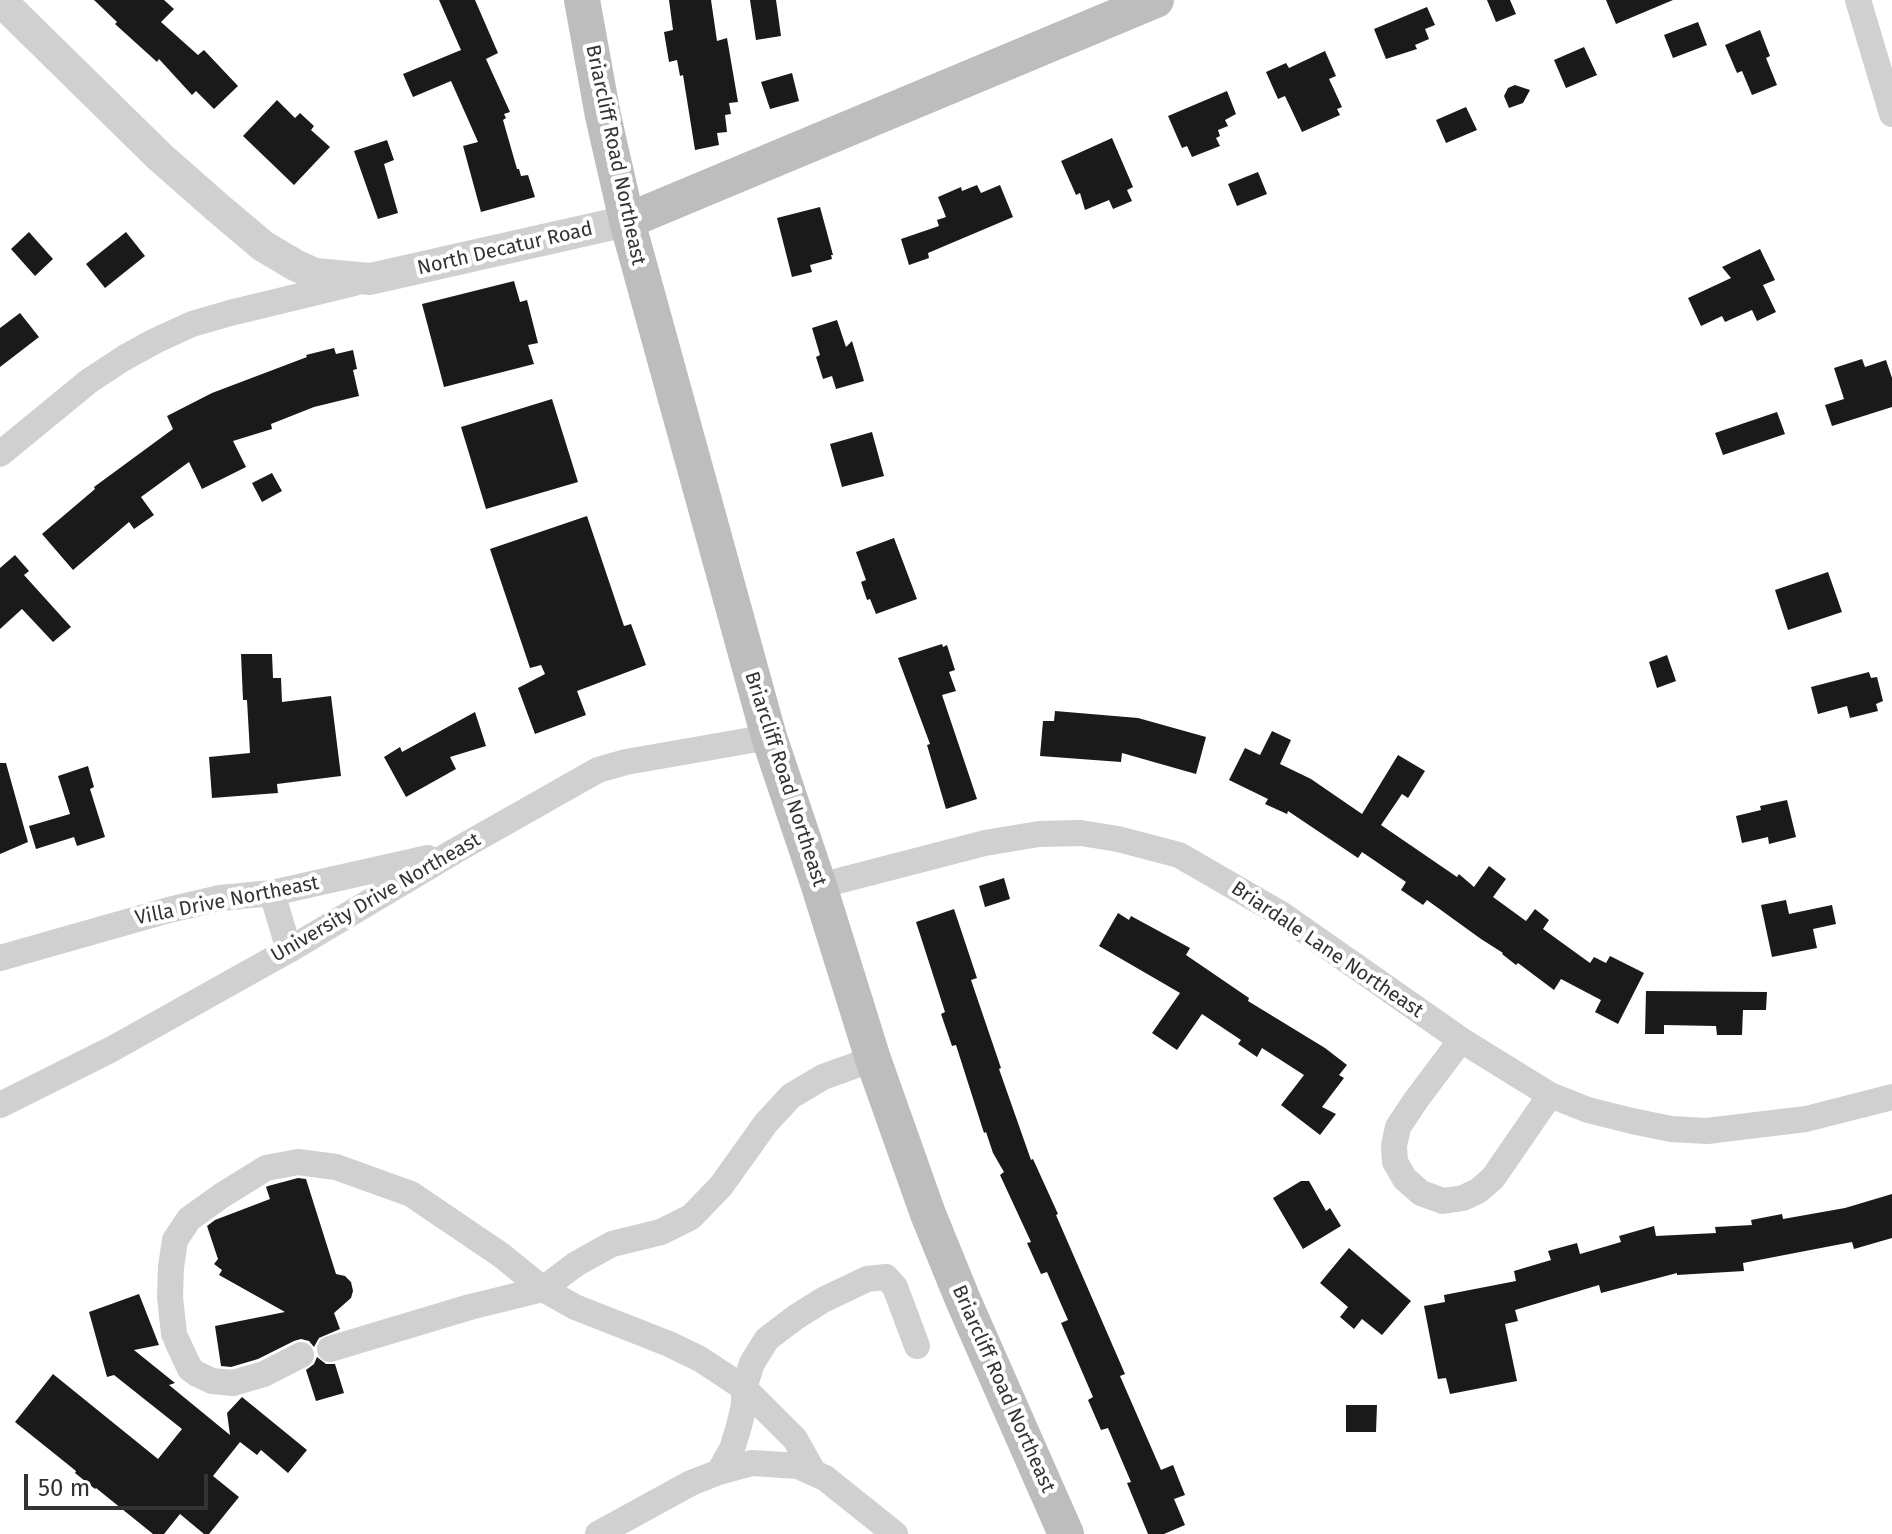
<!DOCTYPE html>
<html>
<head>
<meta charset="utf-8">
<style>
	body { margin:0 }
	#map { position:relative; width:1892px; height:1534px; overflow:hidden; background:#fff; font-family:"Fira Sans",sans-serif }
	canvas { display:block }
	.scale { position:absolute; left:24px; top:1474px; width:184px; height:36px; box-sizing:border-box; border:4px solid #333; border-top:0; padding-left:10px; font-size:24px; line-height:28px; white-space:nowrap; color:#333; -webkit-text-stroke:6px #fff; paint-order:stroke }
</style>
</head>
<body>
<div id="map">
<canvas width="1892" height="1534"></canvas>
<div class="scale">50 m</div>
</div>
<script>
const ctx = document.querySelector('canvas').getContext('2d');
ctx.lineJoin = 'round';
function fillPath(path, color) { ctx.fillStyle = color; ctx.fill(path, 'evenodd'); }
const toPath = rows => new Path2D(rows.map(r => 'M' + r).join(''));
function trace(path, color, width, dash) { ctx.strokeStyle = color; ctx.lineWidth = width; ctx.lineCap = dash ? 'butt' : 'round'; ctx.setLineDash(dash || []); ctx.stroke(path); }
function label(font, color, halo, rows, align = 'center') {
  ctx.font = font + ' "Fira Sans",sans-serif'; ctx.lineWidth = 8; ctx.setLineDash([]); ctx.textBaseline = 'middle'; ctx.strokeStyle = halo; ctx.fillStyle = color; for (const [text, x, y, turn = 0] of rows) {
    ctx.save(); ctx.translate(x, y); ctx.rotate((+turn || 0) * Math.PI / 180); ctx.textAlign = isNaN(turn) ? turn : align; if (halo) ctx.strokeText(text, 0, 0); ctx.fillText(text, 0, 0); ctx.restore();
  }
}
fillPath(toPath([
	[94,0,164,0,174,9,161,22,198,55,204,50,238,86,214,109,196,91,192,95,159,59,157,62,115,24,117,22],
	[439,0,475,0,498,53,486,59,510,112,504,114,506,118,503,120,517,169,519,169,521,176,528,175,535,197,481,212,463,146,478,142,451,81,413,97,403,74,461,50],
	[669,0,711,0,717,41,727,38,738,102,729,103,731,114,725,115,727,132,717,133,719,145,695,150,683,75,680,76,677,60,669,62,664,32,673,30],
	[750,0,776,0,781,36,756,40],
	[1487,0,1510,0,1516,14,1496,22],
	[1606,0,1673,0,1616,24],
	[1427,7,1435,25,1425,29,1429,39,1415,45,1417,49,1386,59,1374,29],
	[1698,22,1707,45,1673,58,1664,35],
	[1760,30,1770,56,1766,58,1777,85,1752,95,1742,71,1737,73,1725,45],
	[1584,47,1597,75,1566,88,1554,60],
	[1325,51,1336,76,1329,79,1342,107,1337,109,1340,115,1302,132,1285,96,1278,99,1266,72,1286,63,1289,68],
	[792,73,799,101,770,109,761,82],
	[1515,85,1530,90,1523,103,1509,108,1504,96,1508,88],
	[1227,91,1236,114,1225,120,1228,126,1218,130,1220,136,1216,138,1220,146,1192,157,1187,146,1182,148,1168,116],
	[277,100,295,118,300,113,314,126,311,130,330,147,294,185,243,136],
	[1466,107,1477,130,1446,143,1436,120],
	[1112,138,1133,187,1127,190,1132,201,1113,209,1109,200,1085,210,1080,193,1076,195,1061,161],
	[387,140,394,160,384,164,398,213,378,219,354,151],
	[1258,172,1267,194,1237,206,1228,184],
	[977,185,981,193,1000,185,1013,217,928,253,929,258,909,265,901,239,939,226,937,220,946,217,938,197,961,187,962,191],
	[820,207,833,255,831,255,832,259,810,265,812,272,792,277,777,218],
	[29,232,53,259,35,276,11,249],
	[126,232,145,256,105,288,86,264],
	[1760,249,1775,280,1763,285,1776,312,1757,321,1752,310,1725,322,1722,316,1701,326,1688,298,1731,278,1722,267],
	[514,281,520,302,527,300,538,343,528,345,534,364,444,387,422,304],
	[20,313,39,337,0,367,0,328],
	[837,320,846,347,852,341,864,381,836,389,832,376,823,379,816,357,820,355,812,328],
	[334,348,336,354,353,350,357,369,353,370,359,396,314,407,271,424,272,429,233,441,246,467,202,489,189,462,141,497,154,515,134,529,129,522,73,570,42,534,95,489,94,487,173,429,167,416,212,393,307,357,306,355],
	[1862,359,1865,367,1886,360,1892,378,1892,407,1832,426,1825,405,1844,399,1834,368],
	[552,399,578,482,486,509,461,427],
	[1777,412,1785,434,1723,455,1715,433],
	[872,432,884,476,842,487,830,444],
	[272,473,282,491,262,502,252,483],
	[587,516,624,626,631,624,646,665,577,691,586,715,535,734,518,688,545,674,541,665,530,668,490,549],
	[894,538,917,599,876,614,870,599,867,600,861,582,866,580,856,552],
	[15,555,29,571,24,575,71,627,53,642,22,609,0,629,0,568],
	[1828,572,1842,612,1788,630,1775,590],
	[942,644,943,647,947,645,955,670,949,672,956,691,942,695,977,799,946,809,927,745,930,744,898,658],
	[241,654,272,654,273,678,281,678,282,702,331,696,341,776,277,784,278,793,212,798,209,757,250,753,247,700,243,700],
	[1667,655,1676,681,1657,688,1649,662],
	[1869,672,1871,678,1877,677,1883,701,1876,704,1878,711,1850,718,1847,706,1818,714,1811,687],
	[1055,711,1138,718,1206,737,1196,774,1122,753,1121,762,1040,756,1043,721,1054,721],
	[475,712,486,746,450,757,456,769,406,797,384,757,400,747,402,752],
	[1272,731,1291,740,1280,764,1311,779,1362,814,1398,755,1425,771,1408,798,1402,794,1381,825,1457,877,1459,874,1474,887,1489,866,1506,879,1493,897,1526,921,1535,909,1549,920,1543,929,1590,963,1594,957,1606,963,1610,956,1644,973,1618,1024,1595,1012,1601,1000,1561,979,1554,990,1518,963,1516,965,1502,954,1503,953,1481,939,1427,900,1423,905,1401,890,1406,882,1362,852,1358,858,1288,811,1287,814,1265,804,1268,799,1229,780,1245,748,1260,755],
	[0,763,6,763,28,842,0,854],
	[88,766,94,787,90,789,105,837,77,846,74,837,36,849,29,826,70,814,58,776],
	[1787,800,1796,837,1769,844,1768,837,1742,843,1736,816,1761,810,1760,806],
	[1004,878,1010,899,985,907,979,886],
	[1786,900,1789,914,1832,905,1836,924,1813,929,1817,948,1772,957,1761,905],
	[954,909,977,978,971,980,1001,1068,999,1069,1031,1160,1033,1159,1058,1214,1056,1215,1125,1374,1120,1376,1161,1470,1173,1465,1185,1495,1174,1499,1185,1525,1164,1534,1148,1534,1127,1483,1131,1482,1108,1428,1101,1430,1088,1400,1093,1397,1061,1323,1068,1320,1047,1272,1041,1274,1027,1243,1031,1242,1000,1175,1004,1172,993,1153,986,1132,984,1133,956,1045,952,1046,941,1014,945,1012,916,922],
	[1118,913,1129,920,1131,916,1190,948,1186,955,1249,998,1248,1001,1325,1048,1347,1065,1339,1075,1344,1078,1322,1107,1336,1114,1320,1135,1281,1105,1304,1075,1262,1048,1257,1057,1238,1044,1241,1040,1202,1014,1177,1050,1152,1033,1180,993,1099,946],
	[1646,991,1767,992,1766,1010,1743,1010,1742,1035,1717,1035,1716,1026,1664,1025,1664,1034,1645,1034],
	[298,1178,306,1179,336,1274,345,1276,351,1282,353,1291,351,1298,334,1313,340,1329,319,1338,314,1347,309,1341,301,1339,294,1341,258,1359,231,1367,221,1366,215,1326,285,1312,219,1275,222,1270,214,1264,218,1259,207,1226,215,1220,270,1199,266,1187,268,1186],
	[1301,1181,1309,1181,1326,1211,1330,1208,1341,1226,1303,1249,1273,1198],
	[1892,1194,1892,1238,1854,1249,1852,1242,1743,1263,1744,1271,1677,1275,1677,1273,1601,1293,1599,1285,1515,1310,1518,1321,1505,1324,1517,1381,1450,1394,1446,1378,1438,1379,1424,1306,1445,1302,1444,1295,1516,1281,1514,1271,1551,1260,1548,1251,1577,1243,1580,1254,1621,1242,1619,1236,1654,1226,1656,1236,1716,1233,1715,1227,1752,1225,1751,1220,1782,1214,1783,1219,1845,1208],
	[1349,1248,1411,1301,1382,1335,1362,1319,1354,1329,1340,1317,1348,1307,1320,1283],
	[139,1294,159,1345,134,1350,175,1383,169,1385,230,1435,227,1413,242,1397,307,1450,288,1473,261,1450,257,1455,240,1442,213,1476,239,1497,209,1534,204,1534,180,1514,164,1534,153,1534,96,1488,95,1489,75,1473,76,1471,15,1422,53,1374,158,1459,182,1429,114,1375,107,1377,89,1312],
	[317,1357,326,1364,335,1364,344,1393,316,1401,306,1370,314,1364],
	[1346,1405,1377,1405,1376,1432,1346,1432]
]), '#1a1a1a');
trace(toPath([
	[1858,0,1892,114],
	[0,454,89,381,124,358,155,341,192,324,230,313,354,283],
	[819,886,985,843,1039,834,1081,833,1118,839,1179,855,1281,914,1461,1040,1550,1095,1588,1110,1632,1121,1671,1129,1707,1131,1806,1119,1892,1097],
	[272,893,289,950],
	[0,958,169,910,220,898,272,893,428,858],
	[1461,1040,1416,1100,1398,1127,1394,1146,1395,1162,1405,1179,1421,1193,1443,1201,1463,1198,1478,1191,1493,1178,1550,1095],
	[0,1105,112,1049,289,950,455,851,598,770,626,762,769,737],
	[174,1334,170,1297,171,1267,175,1240,189,1219,221,1196,266,1168,298,1162,336,1167,411,1194,501,1255,543,1289,470,1307,330,1349],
	[177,1341,190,1369,197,1374,212,1381,233,1383,264,1374,301,1355],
	[719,1472,732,1449,739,1426,744,1405,744,1388,752,1363,767,1339,796,1317,823,1300,867,1279,886,1277,895,1287,917,1346],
	[814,1473,795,1439,744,1388,700,1359,669,1344,575,1307,543,1289,576,1264,612,1244,661,1232,691,1217,721,1186,766,1123,791,1096,823,1077,873,1059],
	[598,1534,691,1483,719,1472,752,1463,798,1466,825,1478,895,1534]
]), '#d0d0d0', 26);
trace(toPath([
	[0,0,160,157,218,208,263,246,295,265,315,274,370,279,627,221]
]), '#d0d0d0', 32);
trace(toPath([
	[582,0,603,116,627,221,769,737,819,886,873,1059,928,1214,963,1300,1066,1534],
	[627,221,1156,0]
]), '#bdbdbd', 36);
label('20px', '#333', '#fff', [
	["Briarcliff Road Northeast",615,155,78],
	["North Decatur Road",505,249,-13],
	["Briarcliff Road Northeast",785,779,72],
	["University Drive Northeast",376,898,-30],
	["Villa Drive Northeast",227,901,-11],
	["Briardale Lane Northeast",1327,950,34],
	["Briarcliff Road Northeast",1003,1389,66]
]);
</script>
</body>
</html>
